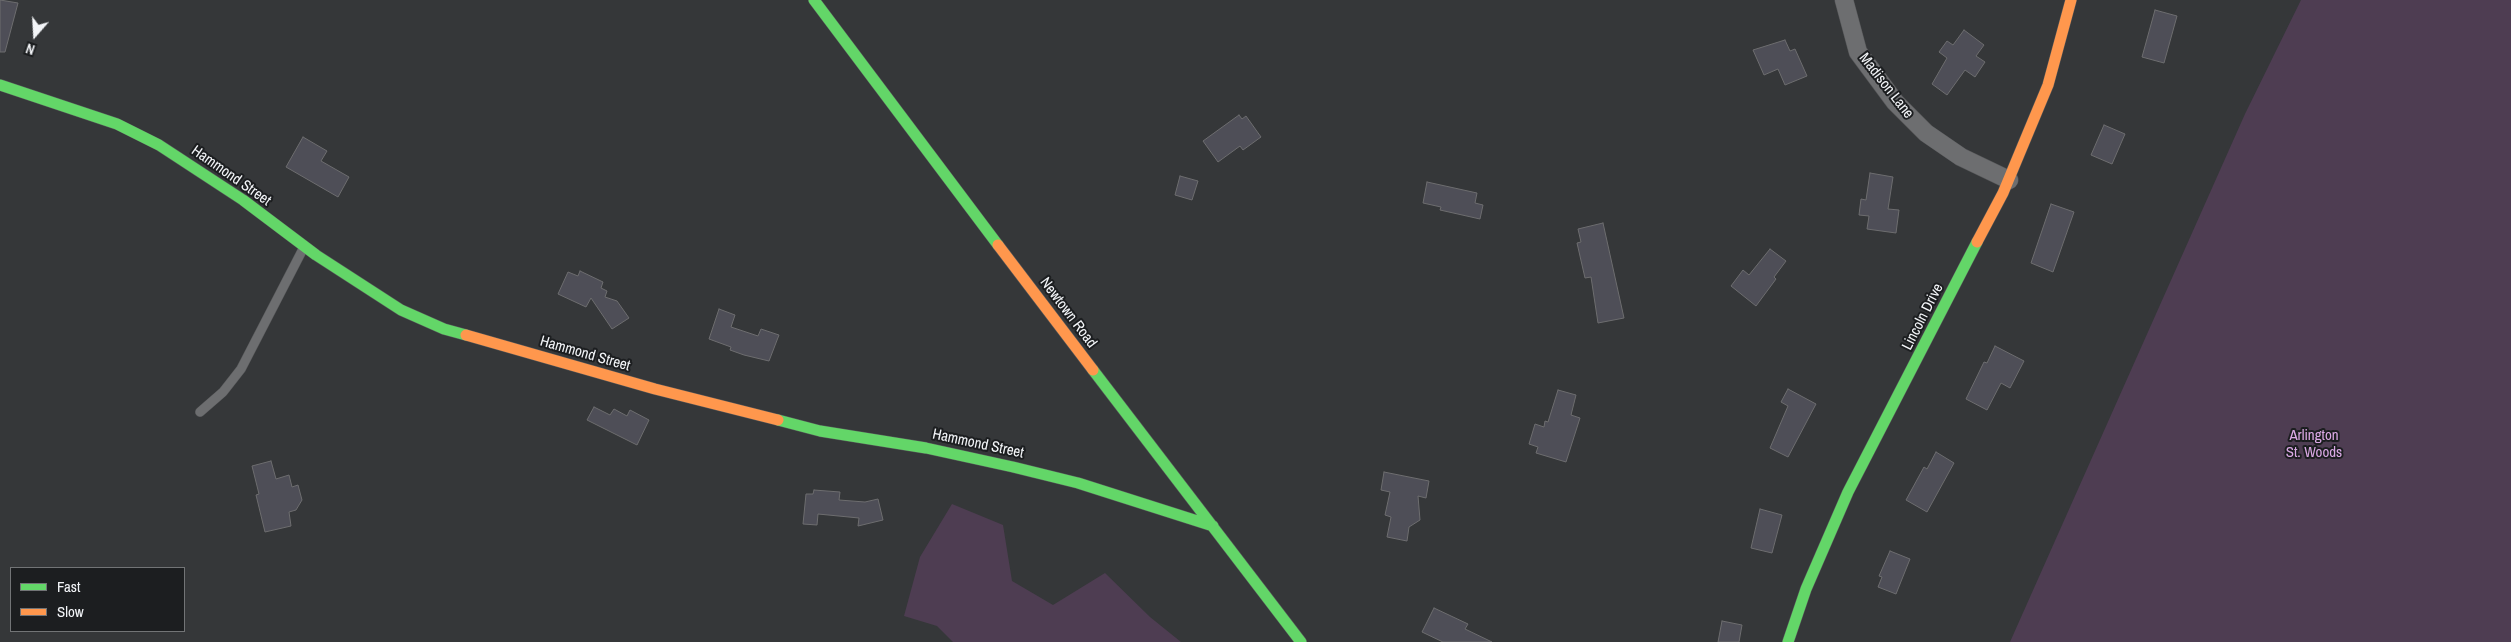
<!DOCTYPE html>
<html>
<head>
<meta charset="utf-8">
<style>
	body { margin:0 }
	#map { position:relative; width:2511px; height:642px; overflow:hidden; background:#353739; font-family:"Archivo Narrow",sans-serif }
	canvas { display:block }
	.legend { position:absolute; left:10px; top:567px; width:175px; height:65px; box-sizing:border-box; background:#1c1e20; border:1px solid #727476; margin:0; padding:6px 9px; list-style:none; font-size:15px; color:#f3f5f8 }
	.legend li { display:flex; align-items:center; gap:10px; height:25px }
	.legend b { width:25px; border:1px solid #727476 }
	.north { position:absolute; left:10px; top:10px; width:50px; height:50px; -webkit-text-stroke:4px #1c1e20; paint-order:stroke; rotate:199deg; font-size:14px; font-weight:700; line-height:20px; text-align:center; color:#f3f5f8 }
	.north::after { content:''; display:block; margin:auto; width:18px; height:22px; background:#f3f5f8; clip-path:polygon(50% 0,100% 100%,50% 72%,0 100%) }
</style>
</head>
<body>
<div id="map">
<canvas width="2511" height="642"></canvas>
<ul class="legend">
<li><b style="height:6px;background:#63d668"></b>Fast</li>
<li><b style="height:6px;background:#ff974d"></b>Slow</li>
</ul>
<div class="north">N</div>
</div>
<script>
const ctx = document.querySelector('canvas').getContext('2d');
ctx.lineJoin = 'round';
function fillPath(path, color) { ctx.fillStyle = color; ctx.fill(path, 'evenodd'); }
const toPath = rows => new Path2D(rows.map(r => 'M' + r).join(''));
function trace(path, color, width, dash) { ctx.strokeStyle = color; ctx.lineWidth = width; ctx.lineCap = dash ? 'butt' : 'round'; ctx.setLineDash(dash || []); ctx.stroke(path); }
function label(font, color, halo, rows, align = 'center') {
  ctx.font = font + ' "Archivo Narrow",sans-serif'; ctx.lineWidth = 4; ctx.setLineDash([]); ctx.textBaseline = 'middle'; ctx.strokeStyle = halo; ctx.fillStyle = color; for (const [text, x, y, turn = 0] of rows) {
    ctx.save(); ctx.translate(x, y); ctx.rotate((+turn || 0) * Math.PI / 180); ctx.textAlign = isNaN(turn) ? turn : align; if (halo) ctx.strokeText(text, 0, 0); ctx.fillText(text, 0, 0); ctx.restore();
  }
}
fillPath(toPath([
	[2301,0,2511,0,2511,642,2010,642,2245,114],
	[952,504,1003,525,1012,581,1053,605,1105,573,1150,617,1181,642,953,642,937,626,904,616,920,557]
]), '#4e3d52');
const building = toPath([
	[0,0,18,3,5,52,0,52,0,0],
	[2155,10,2177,16,2164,63,2142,57,2155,10],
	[1964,30,1984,45,1976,56,1985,62,1975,77,1965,70,1947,95,1932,84,1947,58,1939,52,1947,41,1953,45,1964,30],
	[1785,40,1790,51,1795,49,1807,76,1785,85,1778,69,1764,75,1753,50,1785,40],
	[1239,115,1242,119,1246,116,1261,137,1243,150,1240,146,1218,162,1203,141,1239,115],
	[2104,125,2125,134,2112,164,2091,155,2104,125],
	[303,137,327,151,321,161,349,177,338,197,286,167,303,137],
	[1870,173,1893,177,1888,209,1899,210,1896,233,1867,229,1869,216,1859,215,1861,199,1866,200,1870,173],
	[1180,176,1198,181,1192,200,1175,195,1180,176],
	[1427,182,1477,193,1475,203,1483,205,1480,219,1440,210,1441,207,1423,203,1427,182],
	[2051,204,2074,212,2053,272,2031,263,2051,204],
	[1603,223,1624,318,1598,323,1591,277,1585,278,1577,243,1581,242,1578,229,1603,223],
	[1770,249,1786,261,1774,277,1776,279,1756,306,1731,286,1743,270,1749,275,1770,249],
	[580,271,603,282,601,288,607,291,605,297,617,301,629,318,612,329,591,298,586,307,558,294,568,272,578,276,580,271],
	[719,309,735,315,731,327,758,336,761,329,779,335,769,361,744,355,730,350,731,347,709,339,719,309],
	[1995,346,2024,361,2010,388,2001,383,1987,410,1966,399,1984,362,1987,363,1995,346],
	[1788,389,1816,404,1788,457,1770,448,1788,406,1781,402,1788,389],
	[1558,390,1576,395,1571,415,1580,418,1566,462,1536,453,1538,447,1529,444,1535,424,1544,427,1545,421,1548,422,1558,390],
	[594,407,610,415,614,409,627,416,630,410,649,420,637,445,587,420,594,407],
	[1936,452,1954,463,1927,512,1906,500,1924,467,1927,469,1936,452],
	[271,461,276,479,289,475,292,487,298,485,302,500,296,510,289,512,291,526,265,532,256,495,259,494,252,466,271,461],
	[1384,472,1429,481,1426,498,1418,496,1420,520,1409,527,1407,541,1387,537,1391,517,1385,515,1390,492,1381,490,1384,472],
	[814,490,840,492,839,500,865,502,878,499,883,520,858,526,859,518,818,514,817,525,803,524,806,494,813,494,814,490],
	[1760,509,1782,515,1772,553,1751,548,1760,509],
	[1890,551,1910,559,1896,594,1878,587,1882,577,1879,576,1890,551],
	[1434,608,1468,624,1465,629,1492,642,1443,642,1422,632,1434,608],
	[1722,621,1742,625,1739,642,1718,642,1722,621]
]);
fillPath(building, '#4e4e57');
trace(building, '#6d6d6f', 1);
const lane = toPath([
	[200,412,223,392,241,369,304,247]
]);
const street = toPath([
	[1844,0,1858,52,1895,102,1926,133,1961,157,2009,180]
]);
const fast = toPath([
	[814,0,998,245],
	[0,85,117,124,159,145,243,200,316,255,401,310,444,329,466,335],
	[1093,370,1301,642],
	[778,420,820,431,926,448,1013,467,1078,483,1213,526],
	[1788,642,1806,589,1848,492,1977,242]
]);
const slow = toPath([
	[1977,242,2003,193,2048,85,2071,0],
	[998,245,1093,370],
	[466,335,655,389,778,420]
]);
trace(lane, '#555658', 10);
trace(street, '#555658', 19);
trace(fast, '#555658', 12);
trace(slow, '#555658', 12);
trace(lane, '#6d6e70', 9);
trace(street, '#6d6e70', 18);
trace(fast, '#63d668', 11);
trace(slow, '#ff974d', 11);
label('15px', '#f3f5f8', '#1c1e20', [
	["Madison Lane",1886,86,52],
	["Hammond Street",231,176,35],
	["Newtown Road",1068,313,53],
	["Lincoln Drive",1923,317,-63],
	["Hammond Street",585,354,16],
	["Hammond Street",978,444,12]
]);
label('15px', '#dba9e5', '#1c1e20', [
	["Arlington",2314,436],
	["St. Woods",2314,453]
]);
</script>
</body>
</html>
